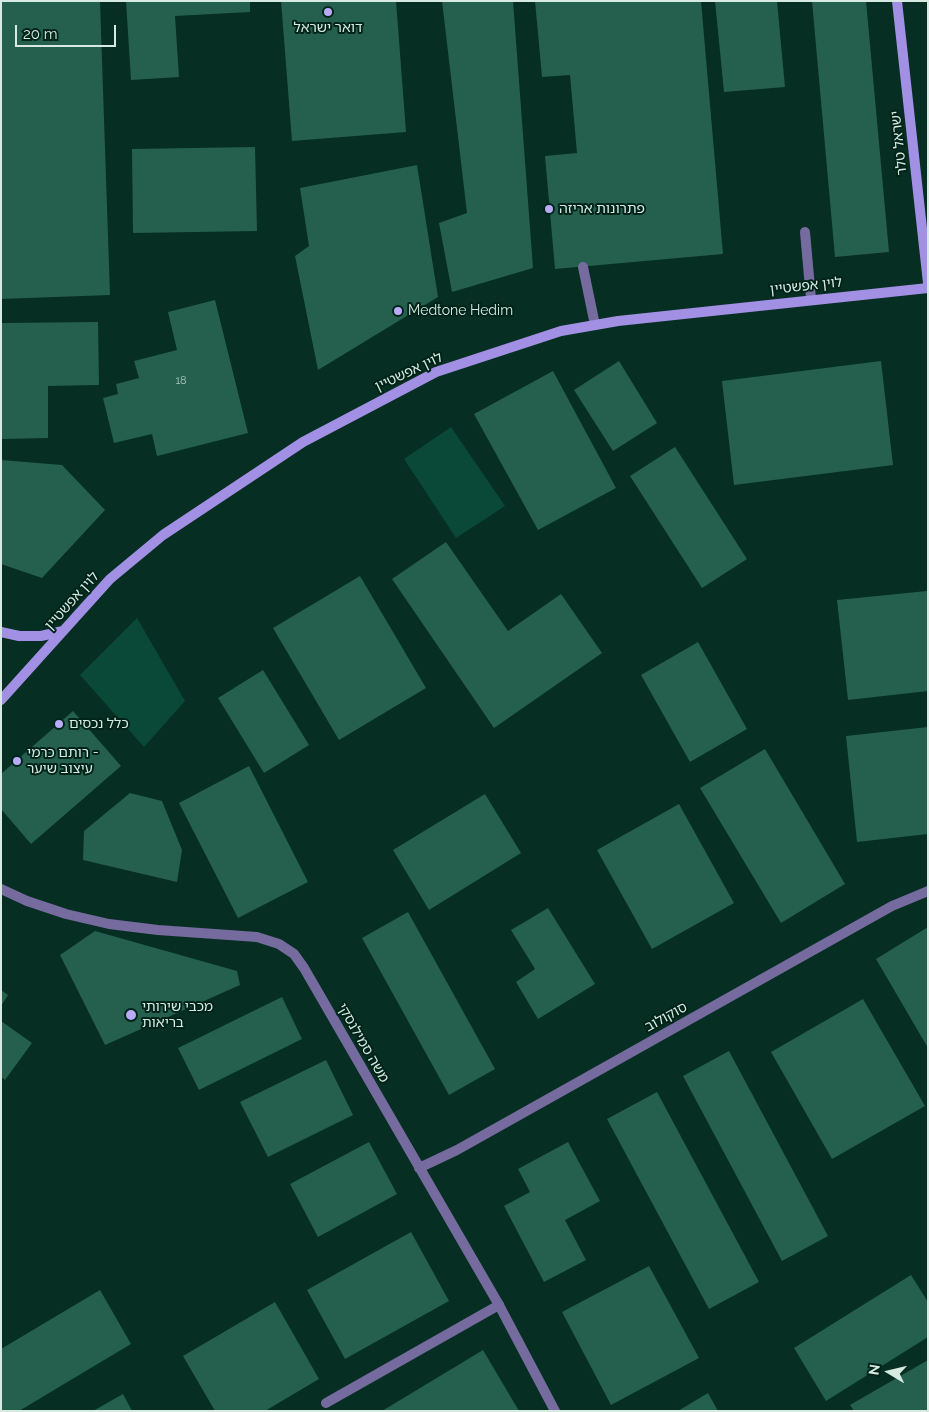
<!DOCTYPE html>
<html>
<head>
<meta charset="utf-8">
<style>
	body { margin:0 }
	#map { position:relative; width:929px; height:1412px; overflow:hidden; background:#062e22; font-family:Raleway,sans-serif }
	canvas { display:block }
	.frame { position:absolute; inset:0; border:2px solid #d6eae2; pointer-events:none }
	.north { position:absolute; left:864px; top:1347px; width:50px; height:50px; -webkit-text-stroke:4px #002419; paint-order:stroke; rotate:279deg; font-size:14px; font-weight:700; line-height:20px; text-align:center; color:#d6eae2 }
	.north::after { content:''; display:block; margin:auto; width:18px; height:22px; background:#d6eae2; clip-path:polygon(50% 0,100% 100%,50% 72%,0 100%) }
	.scale { position:absolute; left:15px; top:25px; width:101px; height:22px; box-sizing:border-box; border:2px solid #d6eae2; border-top:0; padding-left:6px; font-size:15px; line-height:18px; white-space:nowrap; color:#d6eae2; -webkit-text-stroke:4px #002419; paint-order:stroke }
</style>
</head>
<body>
<div id="map">
<canvas width="929" height="1412"></canvas>
<div class="frame"></div>
<div class="north">N</div>
<div class="scale">20 m</div>
</div>
<script>
const ctx = document.querySelector('canvas').getContext('2d');
ctx.lineJoin = 'round';
function fillPath(path, color) { ctx.fillStyle = color; ctx.fill(path, 'evenodd'); }
const toPath = rows => new Path2D(rows.map(r => 'M' + r).join(''));
function trace(path, color, width, dash) { ctx.strokeStyle = color; ctx.lineWidth = width; ctx.lineCap = dash ? 'butt' : 'round'; ctx.setLineDash(dash || []); ctx.stroke(path); }
function label(font, color, halo, rows, align = 'center') {
  ctx.font = font + ' Raleway,"Noto Sans Hebrew",sans-serif'; ctx.lineWidth = 4; ctx.setLineDash([]); ctx.textBaseline = 'middle'; ctx.strokeStyle = halo; ctx.fillStyle = color; for (const [text, x, y, turn = 0] of rows) {
    ctx.save(); ctx.translate(x, y); ctx.rotate((+turn || 0) * Math.PI / 180); ctx.textAlign = isNaN(turn) ? turn : align; if (halo) ctx.strokeText(text, 0, 0); ctx.fillText(text, 0, 0); ctx.restore();
  }
}
fillPath(toPath([
	[451,427,505,506,456,538,404,459],
	[137,618,185,701,144,747,80,675]
]), '#0a4938');
fillPath(toPath([
	[1,1,100,1,110,295,1,299],
	[126,1,250,1,250,12,175,16,179,77,131,80],
	[281,1,396,1,406,132,292,141],
	[442,1,513,1,533,268,452,292,439,223,467,213],
	[535,1,701,1,723,254,555,269,545,156,577,153,570,75,542,77],
	[715,1,777,1,785,87,724,92],
	[812,1,866,1,889,252,835,257],
	[255,147,257,231,133,233,132,149],
	[417,165,438,297,318,370,295,256,309,246,300,188],
	[215,300,248,433,157,456,152,434,114,443,103,398,118,394,116,384,139,378,134,361,177,350,168,312],
	[98,322,99,385,48,386,48,438,1,439,1,323],
	[619,361,657,423,613,451,574,390],
	[881,361,893,465,734,485,722,381],
	[553,371,616,488,538,530,474,414],
	[675,447,747,559,702,588,630,476],
	[1,460,62,465,105,510,42,578,1,564],
	[446,542,508,631,561,594,602,653,494,728,392,579],
	[360,576,426,688,339,740,273,628],
	[927,591,928,691,848,700,837,600],
	[698,642,747,729,690,762,641,675],
	[263,670,309,745,264,773,218,698],
	[73,711,121,766,31,844,1,809,1,774],
	[928,727,928,834,857,842,846,736],
	[765,749,845,884,781,923,700,788],
	[249,766,308,882,238,918,179,803],
	[130,793,162,801,182,850,177,882,83,860,84,831],
	[485,794,521,853,429,910,393,850],
	[679,804,734,903,652,949,597,850],
	[548,908,595,984,538,1019,516,982,535,969,511,930],
	[408,912,495,1069,449,1095,362,938],
	[928,927,928,1048,876,959],
	[95,931,237,971,240,985,105,1045,60,955],
	[1,990,8,995,1,1006],
	[282,997,302,1039,199,1090,178,1048],
	[863,999,925,1106,832,1159,771,1052],
	[1,1021,32,1043,5,1080,1,1077],
	[729,1051,828,1236,782,1261,683,1076],
	[326,1060,353,1115,268,1157,240,1102],
	[657,1092,759,1282,709,1309,607,1119],
	[369,1142,397,1194,318,1237,290,1184],
	[568,1142,600,1201,565,1220,586,1260,544,1282,504,1206,530,1192,518,1169],
	[411,1232,449,1301,345,1359,307,1290],
	[649,1266,699,1358,611,1405,562,1312],
	[911,1275,928,1302,928,1337,826,1401,794,1348],
	[100,1290,131,1344,19,1411,1,1411,1,1349],
	[275,1302,319,1379,265,1411,215,1411,183,1356],
	[483,1350,519,1411,382,1411],
	[928,1360,928,1411,854,1411,850,1405],
	[708,1393,718,1411,678,1411],
	[123,1394,132,1411,93,1411]
]), '#24604d');
trace(toPath([
	[805,232,811,299],
	[583,267,595,325],
	[326,1403,499,1305]
]), '#756b9e', 10);
trace(toPath([
	[1,889,27,901,66,914,109,924,158,930,257,937,279,944,294,954,304,968,499,1305,555,1411],
	[419,1168,457,1150,892,906,928,891]
]), '#756b9e', 10);
trace(toPath([
	[897,1,928,283],
	[1,632,19,636,41,636,63,631],
	[1,700,110,579,163,535,303,442,436,372,561,331,618,321,928,288]
]), '#a290e4', 10);
for (const [x, y, r, color] of [
	[328,12,5,"#b9abf7"],
	[549,209,5,"#b9abf7"],
	[398,311,5,"#b9abf7"],
	[59,724,5,"#b9abf7"],
	[17,761,5,"#b9abf7"],
	[131,1015,6,"#b9abf7"]
]) { const dot = new Path2D(); dot.arc(x, y, r, 0, 2 * Math.PI); ctx.fillStyle = color; ctx.fill(dot); trace(dot, '#002419', 2); }
label('11px', '#aac8bd', null, [
	["18",181,381]
]);
label('14px', '#d6eae2', '#002419', [
	["דואר ישראל",328,28,"center"],
	["פתרונות אריזה",559,209],
	["Medtone Hedim",408,311],
	["כלל נכסים",69,724],
	["רותם כרמי -",27,753],
	["עיצוב שיער",27,769],
	["מכבי שירותי",142,1007],
	["בריאות",142,1023]
], 'left');
label('14px', '#d6eae2', '#002419', [
	["ישראל טלר",899,143,-96],
	["לוין אפשטיין",806,286,-6],
	["לוין אפשטיין",409,372,-25],
	["לוין אפשטיין",72,601,-48],
	["סוקולוב",666,1017,-29],
	["משה סמילנסקי",363,1043,60]
]);
</script>
</body>
</html>
